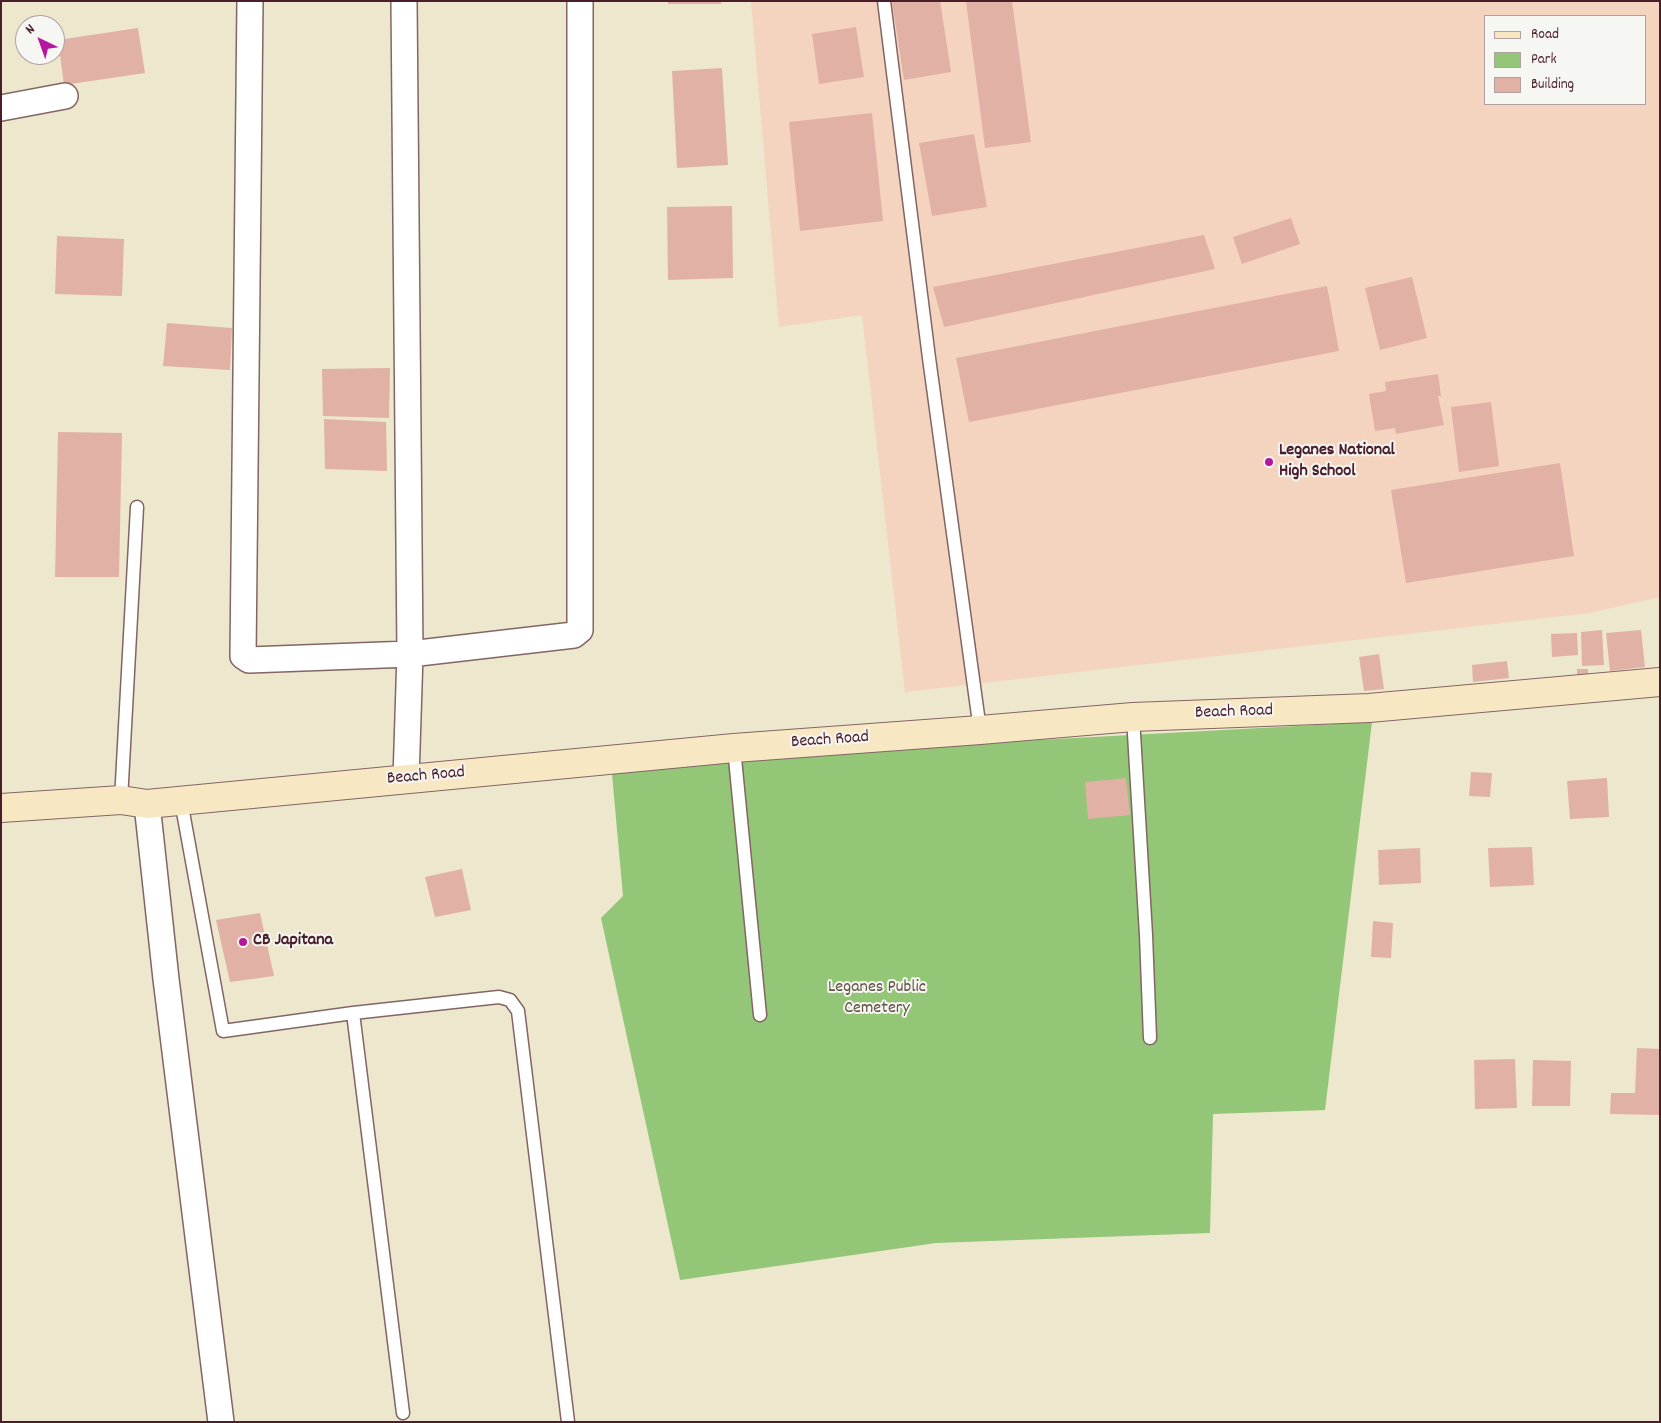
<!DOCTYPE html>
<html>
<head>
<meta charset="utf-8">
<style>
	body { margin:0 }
	#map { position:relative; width:1661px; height:1423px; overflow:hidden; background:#ece7cd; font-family:Dekko,sans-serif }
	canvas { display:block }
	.frame { position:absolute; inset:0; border:2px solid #4a1f2b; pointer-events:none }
	.legend { position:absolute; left:1484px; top:15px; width:162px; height:90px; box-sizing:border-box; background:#f6f6f2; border:1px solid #b1a0a2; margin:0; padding:6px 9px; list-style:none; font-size:15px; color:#4a1f2b }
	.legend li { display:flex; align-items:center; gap:10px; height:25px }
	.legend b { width:25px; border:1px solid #b1a0a2 }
	.north { position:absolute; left:15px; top:15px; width:50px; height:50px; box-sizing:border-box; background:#f6f6f2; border:1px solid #b1a0a2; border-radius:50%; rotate:318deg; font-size:14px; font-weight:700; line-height:20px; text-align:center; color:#4a1f2b }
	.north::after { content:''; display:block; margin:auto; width:18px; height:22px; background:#b5179e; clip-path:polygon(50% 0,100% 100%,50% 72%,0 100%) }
</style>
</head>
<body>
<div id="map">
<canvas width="1661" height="1423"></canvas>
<div class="frame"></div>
<ul class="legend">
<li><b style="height:6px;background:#f7e8c3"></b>Road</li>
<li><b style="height:14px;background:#93c677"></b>Park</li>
<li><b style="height:14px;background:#e2b1a6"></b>Building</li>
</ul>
<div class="north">N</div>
</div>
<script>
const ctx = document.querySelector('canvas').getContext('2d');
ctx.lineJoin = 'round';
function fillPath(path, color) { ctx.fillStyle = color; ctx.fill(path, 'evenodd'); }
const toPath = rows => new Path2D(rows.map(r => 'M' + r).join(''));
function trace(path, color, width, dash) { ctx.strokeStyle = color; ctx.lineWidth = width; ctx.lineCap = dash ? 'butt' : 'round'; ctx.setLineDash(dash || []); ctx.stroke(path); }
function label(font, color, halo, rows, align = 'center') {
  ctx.font = font + ' Dekko,sans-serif'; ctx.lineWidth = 4; ctx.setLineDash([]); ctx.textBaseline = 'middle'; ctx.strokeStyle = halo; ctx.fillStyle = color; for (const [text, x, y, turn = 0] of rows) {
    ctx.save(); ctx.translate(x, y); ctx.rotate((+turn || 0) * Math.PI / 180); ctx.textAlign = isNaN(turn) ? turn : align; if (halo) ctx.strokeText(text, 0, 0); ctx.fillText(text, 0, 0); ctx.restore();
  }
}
fillPath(toPath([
	[751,1,1660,1,1660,597,1589,613,905,692,862,315,779,327],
	[1485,16,1645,16,1645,104,1485,104]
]), '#f4d3bf');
fillPath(toPath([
	[1372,722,1325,1110,1213,1114,1210,1233,936,1243,680,1280,601,918,623,896,611,763]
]), '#93c677');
fillPath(toPath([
	[668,1,721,1,721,4,668,4],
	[892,1,940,1,951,72,904,80],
	[966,1,1012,1,1031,142,985,148],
	[856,27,864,77,819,84,812,34],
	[138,28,145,73,64,85,58,40],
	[722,68,728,165,677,168,672,71],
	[872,113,883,221,800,231,789,122],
	[974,134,987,207,932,216,919,143],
	[732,206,733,278,668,280,667,207],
	[1291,218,1300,244,1242,264,1233,237],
	[1204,235,1215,269,944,327,933,287],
	[57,236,124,239,122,296,55,294],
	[1412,277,1427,338,1380,350,1365,288],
	[1327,286,1339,351,969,422,956,358],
	[167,323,232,328,230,370,163,366],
	[390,368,389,418,323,416,322,369],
	[1438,374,1441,396,1438,396,1444,425,1396,434,1395,428,1375,431,1369,394,1386,391,1385,382],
	[1491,402,1499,466,1459,472,1451,407],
	[324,419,386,422,387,471,325,469],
	[58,432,122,433,119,577,55,577],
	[1560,463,1574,556,1406,583,1391,490],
	[1602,630,1604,665,1582,666,1581,632],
	[1641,630,1645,667,1610,671,1606,633],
	[1577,633,1578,655,1552,657,1551,634],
	[1379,654,1384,689,1364,691,1359,657],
	[1507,661,1509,678,1473,682,1472,665],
	[1577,669,1588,669,1588,681,1577,681],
	[1471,772,1492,773,1490,797,1469,796],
	[1126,778,1130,815,1088,819,1085,782],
	[1607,778,1609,817,1570,819,1567,781],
	[1532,847,1534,885,1490,887,1488,848],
	[1420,848,1421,883,1379,885,1378,850],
	[462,869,471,910,435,917,425,877],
	[260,913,274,976,230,982,216,920],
	[1373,921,1393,923,1391,958,1371,957],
	[1637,1048,1660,1049,1659,1115,1610,1114,1611,1093,1635,1093],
	[1515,1059,1517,1108,1475,1109,1474,1060],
	[1533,1060,1571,1061,1570,1106,1532,1106]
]), '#e2b1a6');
const service = toPath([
	[884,1,929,358,980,730],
	[1133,717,1146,935,1150,1038],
	[734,748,760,1015],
	[121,800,137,507],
	[181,801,223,1031,353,1013,499,997,510,1000,518,1011,568,1422],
	[353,1013,403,1413]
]);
const minor = toPath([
	[250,1,243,656,249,660,410,654,574,635,580,630,580,1],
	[404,1,410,654,406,779],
	[1,108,65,96],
	[147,804,166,979,221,1422]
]);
const secondary = toPath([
	[1,808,121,800,147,804,734,748,980,730,1133,717,1369,708,1660,682]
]);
trace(service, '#836564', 15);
trace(minor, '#836564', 28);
trace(secondary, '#836564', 30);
trace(service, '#fff', 12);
trace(minor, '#fff', 25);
trace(secondary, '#f7e8c3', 28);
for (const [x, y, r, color] of [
	[1269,462,5,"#b5179e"],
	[243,942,5,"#b5179e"]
]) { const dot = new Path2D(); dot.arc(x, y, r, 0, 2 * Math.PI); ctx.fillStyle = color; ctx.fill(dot); trace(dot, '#f6f6f2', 2); }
label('bold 18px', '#4a1f2b', '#f6f6f2', [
	["Leganes National",1279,452],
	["High School",1279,473],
	["CB Japitana",253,942]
], 'left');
label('18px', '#4a1f2b', '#f6f6f2', [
	["Beach Road",1234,713,-2],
	["Beach Road",830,741,-4],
	["Beach Road",426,777,-5]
]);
label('18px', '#605142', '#f6f6f2', [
	["Leganes Public",877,989],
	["Cemetery",877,1010]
]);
</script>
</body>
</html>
